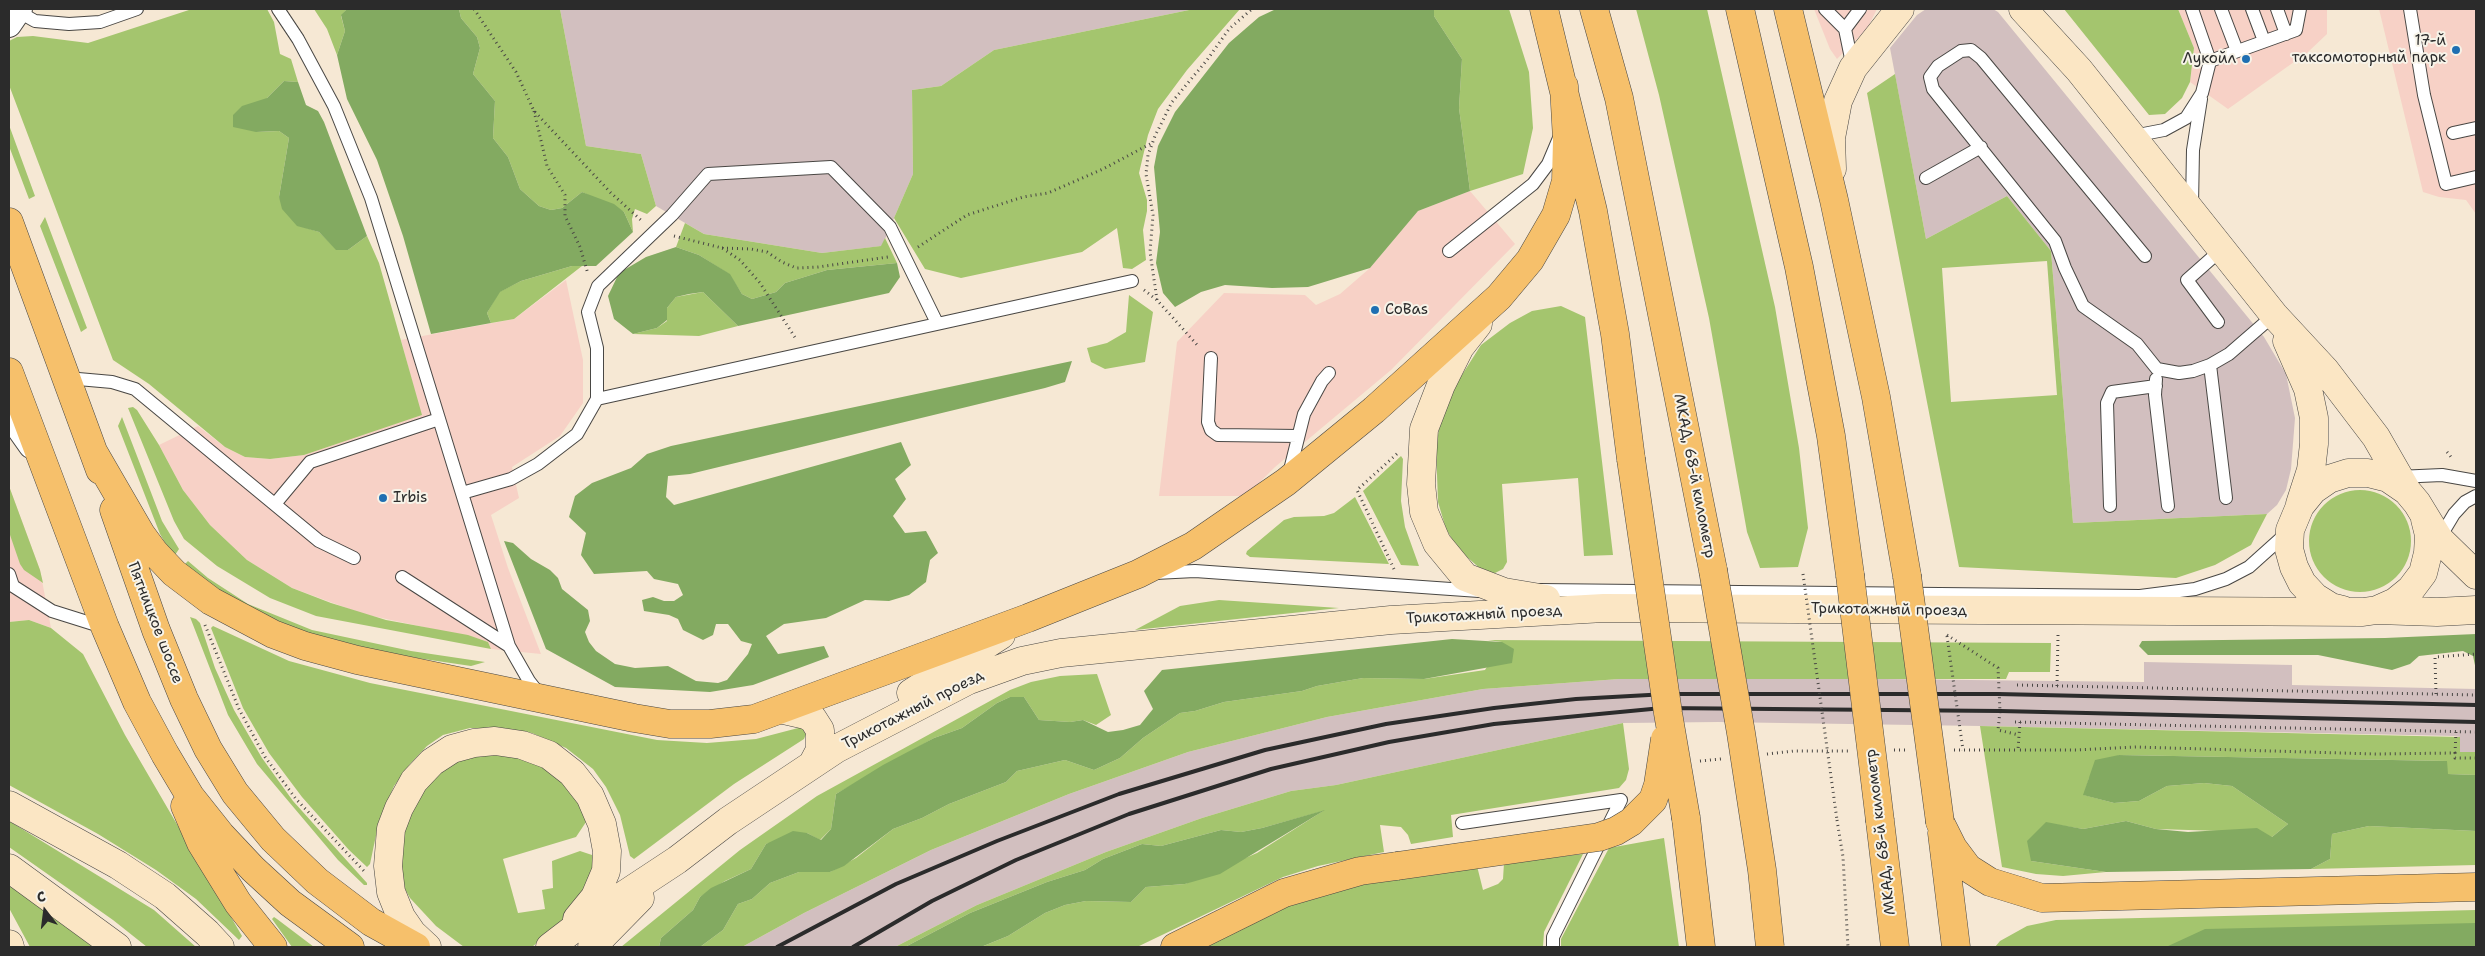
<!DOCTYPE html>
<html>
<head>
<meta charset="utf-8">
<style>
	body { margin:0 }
	#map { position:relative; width:2485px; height:956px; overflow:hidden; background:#f6e8d4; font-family:"Shantell Sans",sans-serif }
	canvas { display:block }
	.frame { position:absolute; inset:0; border:10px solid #2b2b2b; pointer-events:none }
	.north { position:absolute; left:20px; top:886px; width:50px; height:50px; -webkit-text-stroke:4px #f7f3e8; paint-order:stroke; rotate:345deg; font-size:14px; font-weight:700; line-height:20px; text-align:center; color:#2b2b2b }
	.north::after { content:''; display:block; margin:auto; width:18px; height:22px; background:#2b2b2b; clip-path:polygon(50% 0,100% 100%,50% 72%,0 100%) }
</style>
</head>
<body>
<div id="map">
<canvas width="2485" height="956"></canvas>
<div class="frame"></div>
<div class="north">С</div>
</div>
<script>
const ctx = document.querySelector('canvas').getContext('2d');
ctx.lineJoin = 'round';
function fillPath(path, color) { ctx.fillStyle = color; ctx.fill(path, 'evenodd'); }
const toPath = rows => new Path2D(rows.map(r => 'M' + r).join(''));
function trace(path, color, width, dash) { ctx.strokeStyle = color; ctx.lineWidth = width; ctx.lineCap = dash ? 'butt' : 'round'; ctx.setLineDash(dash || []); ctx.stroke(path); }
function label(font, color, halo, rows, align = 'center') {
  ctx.font = font + ' "Shantell Sans",sans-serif'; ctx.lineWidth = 4; ctx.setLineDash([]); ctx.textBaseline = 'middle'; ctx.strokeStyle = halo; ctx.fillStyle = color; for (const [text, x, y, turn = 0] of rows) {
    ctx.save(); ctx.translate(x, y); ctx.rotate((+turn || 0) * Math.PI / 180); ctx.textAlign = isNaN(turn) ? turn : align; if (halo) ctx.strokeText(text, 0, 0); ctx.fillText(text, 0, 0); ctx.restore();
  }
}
fillPath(toPath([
	[1814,9,1877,9,1867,29,1837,59,1830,49],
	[2178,9,2327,9,2327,34,2308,52,2228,109,2190,82,2194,48],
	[2379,9,2476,9,2476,214,2466,200,2439,197,2423,192],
	[1470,191,1515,244,1391,370,1275,467,1246,496,1159,496,1177,342,1224,293,1305,295,1316,305,1340,294,1370,268,1418,211],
	[566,280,583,360,583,403,560,436,512,467,519,498,491,515,508,568,541,654,491,649,488,642,479,639,363,614,292,588,247,560,210,525,183,490,159,445,198,426,225,447,245,457,270,459,304,455,421,415,401,340,514,319],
	[9,486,40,570,51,628,29,620,9,622]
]), '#f7d1c6');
fillPath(toPath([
	[560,9,1194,9,994,50,941,86,912,90,913,174,882,246,822,253,704,234,656,206,641,154,586,146],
	[1926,9,1993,9,1998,12,2264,337,2286,374,2295,418,2291,469,2286,490,2277,505,2267,514,2073,523,2051,251,2007,196,1926,239,1890,48,1917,15],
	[2144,662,2292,665,2292,685,2476,689,2476,752,2460,752,2460,737,2455,736,1980,726,1718,722,1623,723,1336,785,1291,791,1202,818,1106,852,977,905,895,947,742,947,804,913,931,850,1069,794,1188,752,1327,717,1483,689,1619,679,1710,677,2144,682]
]), '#d2bfbf');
fillPath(toPath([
	[192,9,267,9,274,22,280,54,291,59,298,82,284,81,267,98,256,132,279,131,289,138,279,197,297,225,319,232,337,250,348,250,367,236,379,263,422,415,304,455,270,459,245,457,225,447,149,384,113,360,9,85,9,41,17,37,33,36,88,43],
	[314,9,347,9,341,16,345,31,337,55,327,29],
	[459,9,560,9,586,146,641,154,656,206,647,214,635,209,632,219,633,232,624,212,582,192,562,208,551,210,539,206,520,189,508,157,493,138,495,101,473,74,480,48,477,37,461,18],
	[1194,9,1240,9,1187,70,1158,109,1148,135,1139,173,1147,200,1147,211,1143,230,1146,260,1132,269,1123,268,1117,228,1082,252,961,278,925,269,894,218,913,174,912,90,941,86,994,50],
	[1434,9,1509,9,1529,72,1533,128,1523,174,1470,191,1459,108,1462,59,1434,16],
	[1636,9,1707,9,1775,307,1799,448,1808,528,1798,567,1760,568,1747,532,1709,318,1659,95],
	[2064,9,2178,9,2194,48,2190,82,2182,98,2165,114,2149,115],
	[1895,74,1926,239,2007,196,2051,251,2073,523,2267,514,2251,545,2215,565,2176,578,1959,567,1867,93],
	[2047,261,2057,395,1951,402,1942,268],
	[9,125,35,196,29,199,9,146],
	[45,217,87,328,81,332,40,226],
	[685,223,704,234,822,253,881,246,885,238,897,263,827,270,785,283,776,292,752,299,742,294,729,274,699,255,676,247],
	[572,266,582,266,514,319,491,323,487,313,499,292,521,281],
	[703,292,738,326,699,336,633,334,657,328,667,321,667,308,676,297],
	[1129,295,1153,312,1145,362,1105,369,1091,362,1087,348,1107,343,1126,332],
	[1561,306,1585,317,1613,555,1584,556,1578,478,1502,484,1507,562,1503,569,1495,573,1484,572,1458,549,1446,529,1438,502,1436,447,1442,412,1453,389,1481,345,1510,323,1532,311],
	[133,407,137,410,159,445,183,490,210,525,247,560,292,588,331,603,386,620,468,635,488,642,491,649,316,616,270,598,217,566,184,539,174,521,128,408],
	[122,417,162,521,179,549,175,555,168,548,160,534,118,426],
	[1401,456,1403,459,1401,501,1405,527,1419,566,1401,565,1363,491],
	[9,486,40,570,43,583,24,570,20,564,9,532],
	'2309 541a51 51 0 1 1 102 0a51 51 0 1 1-102 0Z',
	[1355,497,1389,564,1250,557,1246,554,1247,551,1284,520,1294,517,1324,516,1334,513],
	[188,561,208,578,248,604,312,630,411,651,485,662,471,666,410,657,310,637,244,608,184,565],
	[1219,600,1339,608,1135,630,1180,606],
	[190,617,196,619,200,623,215,668,234,710,262,758,293,801,367,883,367,885,364,885,338,860,257,764,228,715],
	[29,620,51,628,83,654,125,735,242,936,239,940,196,899,156,870,98,834,9,785,9,622],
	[213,626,289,661,370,683,657,740,707,743,756,739,802,727,805,729,806,734,804,739,734,784,634,859,630,856,620,815,606,787,593,769,566,748,532,733,499,728,470,728,443,735,427,746,410,764,394,786,379,821,370,864,367,867,349,850,302,797,269,753,243,708,211,628],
	[1488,640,2051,643,2050,672,2009,672,2006,679,1619,679,1483,689,1327,717,1188,752,1069,794,931,850,804,913,742,947,700,947,723,930,738,904,752,899,770,883,799,872,830,872,856,858,893,829,922,818,949,804,1006,782,1017,771,1065,760,1094,770,1120,758,1143,738,1180,713,1195,711,1224,702,1302,691,1317,686,1363,678,1424,679,1485,670,1502,642],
	[1097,674,1111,715,1096,725,1083,720,1070,722,1039,720,1024,697,1010,697,997,703,962,728,934,738,836,794,831,829,820,840,807,833,766,844,751,869,725,881,700,897,693,910,661,938,659,947,621,947,740,850,817,796,1010,690,1031,682,1060,676],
	[1623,723,1629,769,1626,780,1619,788,1451,815,1453,837,1411,844,1408,835,1401,827,1380,825,1384,852,1318,866,1283,877,1137,947,981,947,1008,936,1045,913,1065,905,1086,901,1131,902,1146,887,1185,884,1257,853,1323,811,1262,828,1241,832,1221,830,1161,846,1142,844,1103,859,1085,870,1047,882,970,913,905,947,895,947,977,905,1106,852,1202,818,1291,791,1336,785],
	[1980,726,2460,737,2460,752,2476,752,2476,775,2447,774,2447,761,2119,755,2089,778,2084,795,2114,803,2139,801,2167,786,2204,783,2232,786,2288,824,2272,837,2221,831,2156,829,2126,821,2083,829,2046,823,2031,861,2106,872,2063,876,2036,874,2002,867],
	[479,753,507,754,538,763,564,781,580,801,588,819,576,837,503,859,518,913,545,909,542,890,553,888,552,861,580,851,592,855,594,862,588,884,563,921,532,947,464,947,436,926,410,898,400,880,399,844,420,792,437,772,454,760],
	[9,821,154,910,196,947,147,947,113,920,9,847],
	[2369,826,2476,831,2476,865,2311,869,2330,859,2332,834],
	[1664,838,1679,947,1561,947,1561,939,1609,848],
	[1583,854,1544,932,1543,947,1198,947,1268,912,1378,878,1477,866,1483,890,1498,884,1503,879,1504,863],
	[9,881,99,947,30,947,9,908],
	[2476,910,2476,947,1995,947,2000,941,2027,926,2056,920],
	[274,917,277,919,314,947,292,947,272,919]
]), '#a4c56e');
fillPath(toPath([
	[347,9,459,9,461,18,477,37,480,48,473,74,495,101,493,138,508,157,520,189,539,206,551,210,562,208,582,192,614,204,624,212,633,232,596,266,572,266,521,281,500,292,487,313,491,323,431,334,403,236,377,160,347,99,337,55,345,31,341,15],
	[1276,9,1434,9,1434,16,1462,59,1459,108,1470,191,1418,211,1370,268,1308,287,1272,288,1225,285,1201,292,1175,307,1163,293,1156,263,1160,232,1154,167,1158,146,1175,112,1229,43,1259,17],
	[284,81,298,82,306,105,318,111,324,122,367,236,348,250,336,250,319,232,297,226,282,209,279,197,289,138,279,131,256,132,233,127,233,115,242,106,267,98],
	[676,247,699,255,730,274,742,294,752,299,776,292,785,283,827,270,897,263,900,277,889,293,738,326,703,292,689,294,676,297,667,308,667,320,657,328,633,334,614,319,608,296,619,273,646,257],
	[1072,361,1065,382,1045,388,690,474,668,476,666,497,674,505,901,442,911,465,895,479,906,499,893,516,905,533,926,531,938,553,930,560,926,582,909,595,889,601,865,600,826,618,784,624,766,636,778,654,824,646,829,657,753,685,710,692,615,687,546,649,504,541,513,543,531,559,550,570,558,578,562,589,588,610,590,621,585,632,589,642,596,651,615,664,635,668,668,666,696,681,718,683,727,680,748,654,752,644,741,641,728,624,716,624,713,635,703,640,683,630,678,619,669,615,644,611,642,600,653,597,664,601,674,601,683,595,678,584,654,579,647,571,594,574,581,555,586,533,569,517,575,496,592,483,631,468,647,454,671,446],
	[2476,634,2476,670,2473,656,2463,651,2419,656,2410,664,2392,670,2318,655,2148,655,2139,646,2142,641,2385,638],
	[1452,639,1502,642,1514,649,1512,663,1424,679,1363,678,1317,686,1302,691,1224,702,1195,711,1180,713,1143,738,1120,758,1094,770,1065,760,1017,771,1006,782,949,804,922,818,893,829,844,866,830,872,799,872,770,883,752,899,738,904,723,930,700,947,659,947,661,938,693,910,700,897,711,888,751,869,766,844,793,831,807,833,821,840,831,829,836,794,883,765,934,738,962,728,997,703,1010,697,1024,697,1039,720,1070,722,1083,720,1108,732,1123,730,1140,725,1153,709,1144,691,1162,670],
	[2119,755,2447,761,2448,774,2476,775,2476,831,2369,826,2332,834,2330,859,2311,869,2106,872,2031,861,2027,841,2046,822,2083,829,2126,821,2156,829,2188,832,2257,828,2272,837,2288,824,2232,786,2204,783,2167,786,2139,801,2114,803,2083,795,2095,760],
	[1325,810,1220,874,1185,884,1146,887,1131,902,1086,901,1065,905,1045,913,1008,936,981,947,905,947,970,913,1047,882,1085,870,1103,859,1142,844,1161,846,1221,830,1241,832,1262,828],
	[2476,923,2476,947,2166,947,2205,929]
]), '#83aa61');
const lane = toPath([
	[278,9,298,39,334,106,371,198,509,646],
	[1825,9,1845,29,1853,68],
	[2221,9,2237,51],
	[2252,9,2264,41],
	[2277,9,2286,34],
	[2410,9,2424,95,2446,184,2476,177],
	[19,12,35,21,69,24,100,22,137,9],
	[1845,29,1860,9],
	[2210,61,2296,30,2300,9],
	[2453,133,2476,128],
	[2133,136,2164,130,2186,118,2202,93,2210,61,2192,9],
	[1926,178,1981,147],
	[2192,205,2193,150,2201,99],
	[1449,251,1533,184,1548,164,1559,138],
	[2145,256,1981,58,1971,50,1961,51,1938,66,1930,77,1933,89,2055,241,2065,268,2083,306,2137,344,2157,369,2179,373,2193,371,2210,365,2229,354,2274,315],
	[2218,322,2187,280,2222,249],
	[1211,358,1208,422,1211,430,1218,435,1298,436],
	[2210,365,2226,498],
	[67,378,112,382,135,389,319,541,354,558],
	[2156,379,2155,395,2168,506],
	[597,399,1132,281],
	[1289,474,1304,414,1322,381,1329,373],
	[2397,477,2442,475,2476,481],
	[462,493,511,479,538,464,577,434,597,399,597,348,588,312,598,286,672,215,708,174,831,167,890,227,937,323],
	[275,504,310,462,439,419],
	[2110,506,2107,403,2112,392,2156,386],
	[2439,539,2454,514,2465,502,2476,496],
	[1155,573,1195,571,1479,591],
	[9,574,13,586,52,611,103,627],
	[402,577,509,646,529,681,540,695],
	[1539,590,2140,596,2195,589,2226,579,2249,567,2288,532],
	[1462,823,1621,800,1553,937,1553,947]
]);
const street = toPath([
	[9,25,20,9],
	[9,415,31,446]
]);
const secondary = toPath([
	[2023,9,2079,70,2274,315,2325,370,2376,437,2407,491],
	[1832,169,1831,138,1838,101,1853,68,1900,9],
	[1478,324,1460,347,1441,385,1424,429,1421,484,1424,512,1437,543,1465,577,1504,592,1546,599],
	[2287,341,2308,389,2314,418,2314,444,2311,470,2300,504],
	[2343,610,2331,607,2315,597,2302,583,2294,567,2289,549,2290,530,2300,506,2313,490,2329,479,2348,473,2368,473,2388,478,2407,491,2417,503,2439,539,2476,575],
	[2377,610,2395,602,2411,589,2423,573,2428,553,2429,535,2425,519],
	[911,693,1001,635],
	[784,710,806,715,813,719,820,730,820,750,812,765],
	[9,805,118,865,165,896,207,933,220,947],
	[9,868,117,947],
	[9,944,10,947],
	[427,947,412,933,401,917,391,892,388,866,391,829,399,808,414,781,432,762,452,749,474,743,495,741,522,745,549,755,572,773,590,796,602,824,607,851,606,871,595,897,577,919],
	[550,947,580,924,677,860,728,821,836,749,969,680,1022,661,1061,653,1391,620,1604,608,2363,612,2377,610,2437,612,2476,610],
	[592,947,640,898]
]);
const primary = toPath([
	[1544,9,1593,211,1615,334,1631,459],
	[1788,9,1834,200,1876,397,1907,576],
	[9,222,100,470],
	[9,372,105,627,137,702,165,754,190,796,221,835,253,869,290,903,350,947],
	[94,453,141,534,155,553,174,573,211,601,273,634,305,646,357,660,634,718,670,724,710,724,754,719,1028,618,1138,574,1193,546,1286,482,1374,410,1499,297,1530,260,1556,215,1566,181,1567,140,1564,86],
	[114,510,156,630,184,699,208,749,235,793,273,839,317,881,371,922,416,947],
	[185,806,201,843,238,903,273,947],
	[1686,818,1701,947],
	[1940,822,1953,848,1968,868,1990,882,2042,898,2476,887],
	[1942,833,1956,947],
	[1175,947,1284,893,1360,871,1397,866]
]);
const highway = toPath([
	[1594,9,1619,98,1713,570],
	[1740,9,1799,267,1831,436,1850,575],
	[1880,821,1895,947]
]);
trace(lane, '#494744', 14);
trace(street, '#494744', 26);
trace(secondary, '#494744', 29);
trace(primary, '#494744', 29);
trace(highway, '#494744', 29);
trace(toPath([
	[474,9,516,72,534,111,611,193,643,222],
	[534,111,547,166,565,195,565,216,580,247,588,274],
	[674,236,722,248,740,260,760,283,796,339],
	[918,247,967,215,1023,197,1048,193,1103,169,1152,143],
	[722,248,751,249,767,252,782,262,796,268,818,267,888,257],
	[1144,290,1157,300,1199,347],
	[1157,300,1150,252,1153,215,1146,174,1148,155,1155,136,1172,102,1207,60,1229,29,1252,9],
	[2447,452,2451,457],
	[1394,569,1357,490,1399,452],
	[205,625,239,709,265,757,296,799,364,871],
	[1947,635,1998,668,2000,711,1998,730,2019,735],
	[1947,636,1963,750],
	[2017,685,2476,695],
	[2057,686,2058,635],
	[2436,694,2435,657,2476,654],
	[2015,722,2476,732],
	[2020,722,2018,750,2077,750,2136,747,2375,754,2455,753,2455,758,2476,758],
	[1894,750,1908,750],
	[1954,750,2018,750],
	[2455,753,2456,731],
	[1767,754,1794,751,1848,751],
	[1700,761,1721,759],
	[1837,820,1843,857,1848,947]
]), '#494744', 3, [1, 4]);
trace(lane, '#fff', 12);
trace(street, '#fff', 24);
trace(secondary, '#fbe6c4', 28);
trace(primary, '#f6c06b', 28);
trace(highway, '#f6c06b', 28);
trace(toPath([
	[777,947,896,884,997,841,1119,794,1265,750,1386,724,1494,708,1576,699,1667,694,1998,694,2476,705],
	[853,947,932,901,1016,860,1129,814,1271,769,1389,742,1494,724,1662,708,2000,711,2476,722]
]), '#2b2b2b', 4);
const primaryBridge = toPath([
	[1631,459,1668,713,1686,818],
	[1907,576,1940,822],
	[1397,866,1599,837,1616,831,1631,822,1653,800,1658,785,1665,739]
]);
const highwayBridge = toPath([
	[1713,570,1741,733,1762,870,1770,947],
	[1850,575,1880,821]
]);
trace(primaryBridge, '#494744', 29, []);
trace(highwayBridge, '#494744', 29, []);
trace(toPath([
	[1803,574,1837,820]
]), '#494744', 3, [1, 4]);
trace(primaryBridge, '#f6c06b', 28);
trace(highwayBridge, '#f6c06b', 28);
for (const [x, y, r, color] of [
	[2456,50,5,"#1f6fb2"],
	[2246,59,5,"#1f6fb2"],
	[1375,310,5,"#1f6fb2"],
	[383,498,5,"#1f6fb2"]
]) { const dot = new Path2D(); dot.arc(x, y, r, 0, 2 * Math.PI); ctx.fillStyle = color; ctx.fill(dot); trace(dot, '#f7f3e8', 2); }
label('15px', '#2b2b2b', '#f7f3e8', [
	["17-й",2446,41],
	["таксомоторный парк",2446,58],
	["Лукойл",2236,59],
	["CoBas",1385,310,"left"],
	["Irbis",393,498,"left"]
], 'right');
label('15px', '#2b2b2b', '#f7f3e8', [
	["МКАД, 68-й километр",1694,476,79],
	["Трикотажный проезд",1889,610,1],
	["Трикотажный проезд",1484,615,-3],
	["Пятницкое шоссе",155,623,69],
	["Трикотажный проезд",913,710,-27],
	["МКАД, 68-й километр",1881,832,-97]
]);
</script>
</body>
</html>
